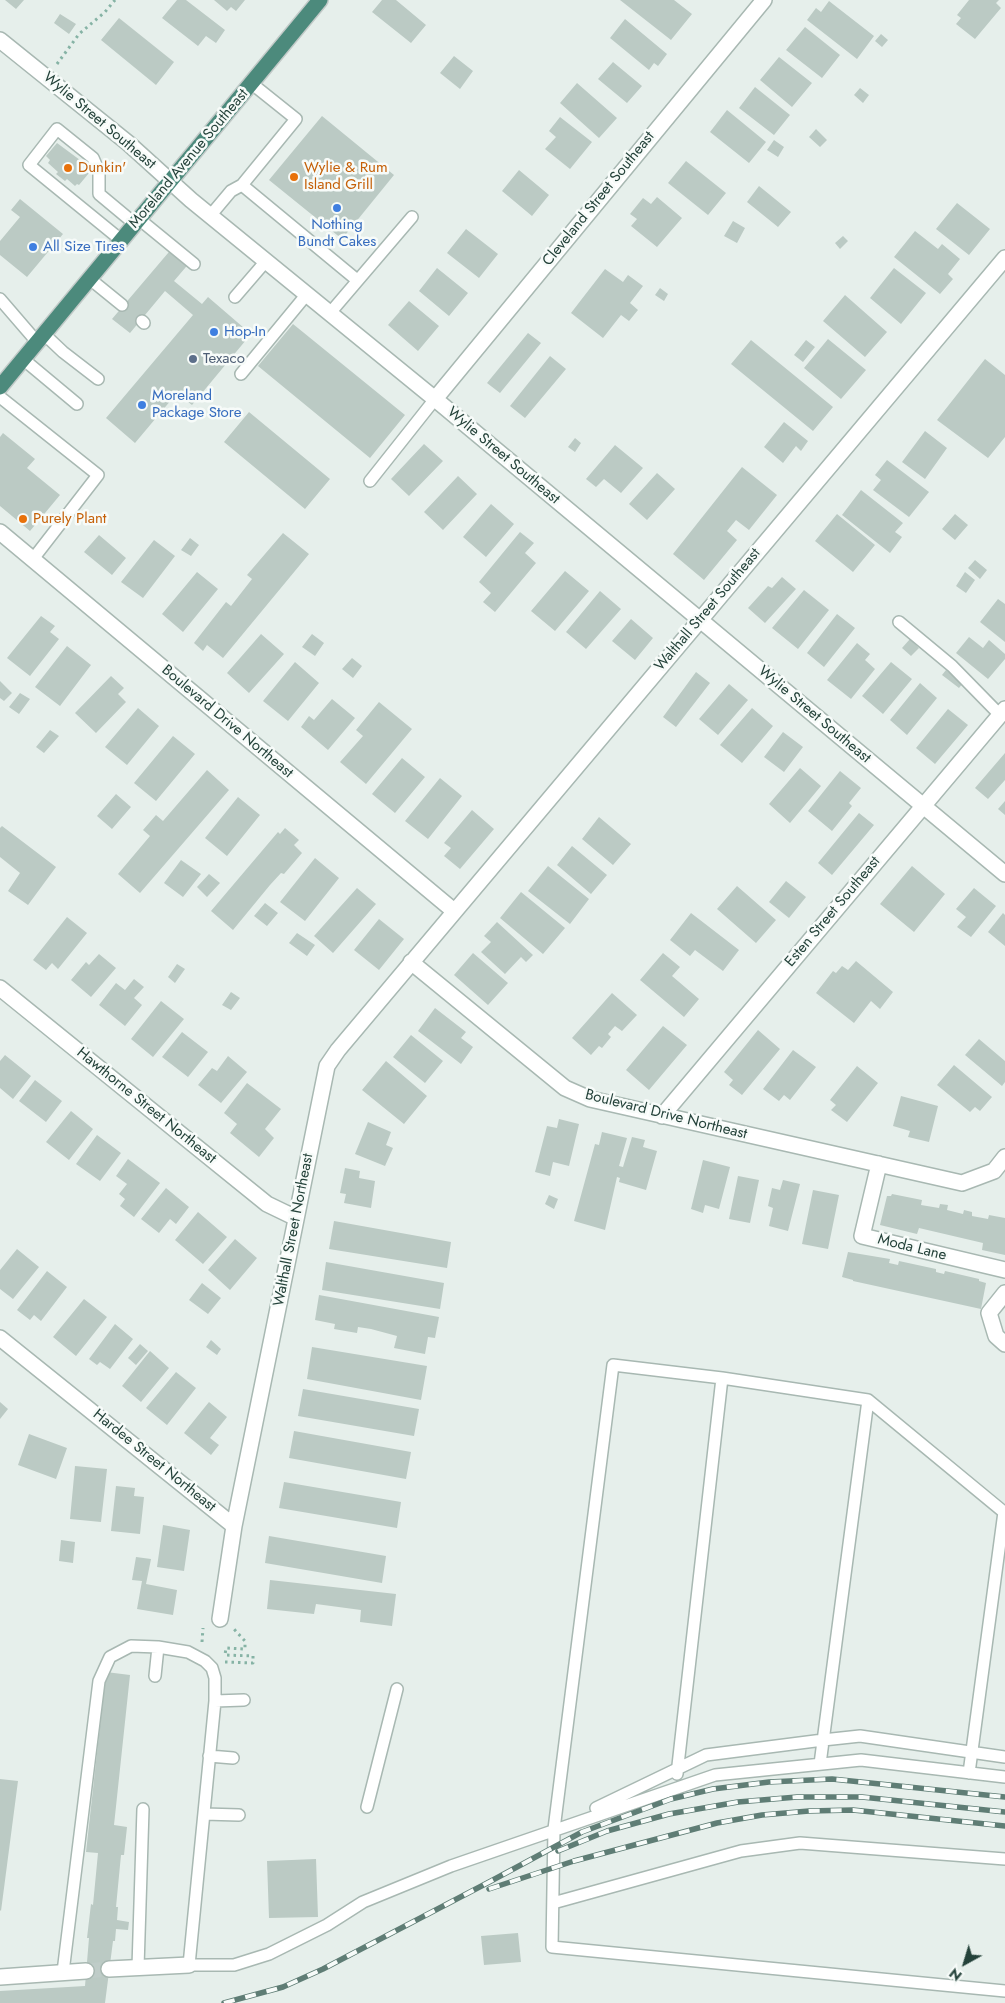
<!DOCTYPE html>
<html>
<head>
<meta charset="utf-8">
<style>
	body { margin:0 }
	#map { position:relative; width:1005px; height:2003px; overflow:hidden; background:#e6efeb; font-family:Jost,sans-serif }
	canvas { display:block }
	.north { position:absolute; left:940px; top:1938px; width:50px; height:50px; -webkit-text-stroke:4px #f7fbf9; paint-order:stroke; rotate:219deg; font-size:14px; font-weight:700; line-height:20px; text-align:center; color:#24423a }
	.north::after { content:''; display:block; margin:auto; width:18px; height:22px; background:#24423a; clip-path:polygon(50% 0,100% 100%,50% 72%,0 100%) }
</style>
</head>
<body>
<div id="map">
<canvas width="1005" height="2003"></canvas>
<div class="north">N</div>
</div>
<script>
const ctx = document.querySelector('canvas').getContext('2d');
ctx.lineJoin = 'round';
function fillPath(path, color) { ctx.fillStyle = color; ctx.fill(path, 'evenodd'); }
const toPath = rows => new Path2D(rows.map(r => 'M' + r).join(''));
function trace(path, color, width, dash) { ctx.strokeStyle = color; ctx.lineWidth = width; ctx.lineCap = dash ? 'butt' : 'round'; ctx.setLineDash(dash || []); ctx.stroke(path); }
function label(font, color, halo, rows, align = 'center') {
  ctx.font = font + ' Jost,sans-serif'; ctx.lineWidth = 5; ctx.setLineDash([]); ctx.textBaseline = 'middle'; ctx.strokeStyle = halo; ctx.fillStyle = color; for (const [text, x, y, turn = 0] of rows) {
    ctx.save(); ctx.translate(x, y); ctx.rotate((+turn || 0) * Math.PI / 180); ctx.textAlign = isNaN(turn) ? turn : align; if (halo) ctx.strokeText(text, 0, 0); ctx.fillText(text, 0, 0); ctx.restore();
  }
}
fillPath(toPath([
	[5,0,24,0,16,9],
	[177,0,186,0,225,30,216,43,206,36,198,46,162,18],
	[214,0,245,0,236,11,231,7,227,11],
	[382,0,396,0,426,25,411,43,372,12],
	[620,0,674,0,692,14,671,40],
	[969,0,999,0,996,3,1001,8,975,39,956,24,961,18,957,15],
	[829,1,874,36,857,59,807,20,816,8,821,12],
	[60,14,76,24,69,34,54,23],
	[119,18,174,62,156,85,101,40],
	[625,19,667,54,658,66,654,63,649,70,610,38],
	[805,27,840,55,822,78,786,50],
	[881,34,888,40,882,47,875,41],
	[454,56,473,71,460,89,440,73],
	[779,57,812,83,792,107,760,80],
	[613,62,642,86,627,103,598,79],
	[577,83,617,118,599,138,560,103],
	[755,87,790,115,774,135,739,108],
	[860,88,869,95,863,103,854,95],
	[727,110,766,142,749,163,710,132],
	[322,116,394,175,342,239,269,180],
	[560,117,592,142,570,169,545,149,556,137,549,131],
	[816,129,827,140,820,147,809,137],
	[774,140,784,147,778,157,767,150],
	[57,143,80,160,77,163,89,173,79,185,77,184,75,186,67,179,65,181,56,174,58,172,48,163,50,160,46,156],
	[686,161,726,193,708,215,668,183],
	[519,170,549,195,532,216,502,191],
	[759,186,791,212,778,227,747,202],
	[657,197,682,218,657,247,631,226,637,219,630,214,643,198,651,204],
	[20,199,63,234,27,277,0,255,0,241,20,217,11,210],
	[957,203,990,229,969,255,936,229],
	[733,221,745,228,737,243,724,236],
	[466,229,498,254,479,278,447,253],
	[915,231,938,249,942,244,960,259,948,274,953,279,940,294,894,257],
	[843,236,848,241,840,249,835,243],
	[174,246,191,261,174,281,202,304,208,297,251,334,192,405,177,393,135,443,106,418,193,315,165,291,130,333,112,319],
	[437,268,468,293,449,316,419,291],
	[894,268,926,293,901,324,870,298],
	[605,269,623,282,628,275,643,286,630,303,638,310,629,321,621,315,603,338,571,313],
	[660,288,668,294,664,301,655,295],
	[845,295,887,332,865,357,823,321],
	[409,301,439,326,418,351,388,325],
	[293,324,405,415,370,458,258,366],
	[528,333,541,343,500,393,487,383],
	[828,339,866,370,841,399,804,368],
	[751,340,833,407,813,431,731,364],
	[806,340,815,347,803,362,794,355],
	[550,356,566,369,525,418,510,406],
	[985,359,1005,375,1005,437,988,458,937,420],
	[249,412,330,479,305,509,224,442],
	[784,422,808,441,801,451,796,446,783,463,764,447],
	[925,431,947,448,925,479,902,462],
	[3,433,35,459,27,468,60,495,30,531,0,506,0,437],
	[575,438,581,443,575,452,568,447],
	[424,444,443,461,409,496,391,479],
	[615,445,643,468,621,493,604,479,596,487,586,479],
	[887,460,929,492,909,517,873,490,881,480,875,475],
	[742,467,777,495,749,530,736,520,731,526,727,531,737,540,704,580,673,554],
	[657,473,675,489,647,520,629,504],
	[458,476,477,494,443,530,424,512],
	[861,490,903,523,895,532,902,537,890,553,842,515],
	[491,504,514,524,486,557,463,537],
	[837,514,875,545,853,572,815,541],
	[955,514,968,525,955,540,942,529],
	[520,532,534,543,525,553,536,563,495,612,483,602,491,593,479,582],
	[283,533,309,554,223,658,207,645,203,651,194,643,226,602,231,606,252,579,247,575],
	[99,535,126,558,112,575,84,552],
	[190,538,199,545,191,556,181,550],
	[154,540,175,556,143,598,121,582],
	[975,560,987,570,980,579,968,568],
	[565,571,589,591,555,631,531,611],
	[197,572,218,589,183,632,162,614],
	[965,572,975,580,966,593,956,586],
	[782,577,796,589,765,623,748,608,768,586,772,588],
	[804,590,829,610,798,649,772,628],
	[600,591,621,609,586,649,566,632],
	[998,599,1005,604,1005,642,980,622],
	[837,614,855,628,824,667,807,653],
	[41,616,55,626,50,632,59,639,30,676,7,658],
	[631,619,653,638,635,660,612,641],
	[261,634,284,654,249,693,227,673],
	[312,634,324,643,315,656,302,647],
	[969,637,983,648,989,640,1005,654,1005,659,988,679,956,653],
	[910,639,919,648,911,656,902,648],
	[857,643,870,654,865,660,875,669,851,699,827,680],
	[67,646,91,665,60,706,35,687],
	[352,658,362,666,353,678,342,669],
	[295,662,319,683,288,721,263,701],
	[891,662,912,679,883,714,862,696],
	[946,670,963,683,959,688,942,675],
	[696,672,710,683,676,727,663,717],
	[111,676,124,688,118,694,126,702,96,733,75,713],
	[0,681,12,693,4,701,0,698],
	[920,683,937,698,907,735,890,720],
	[729,684,748,700,718,735,699,719],
	[20,693,30,699,19,714,9,707],
	[332,699,355,718,328,750,301,727,309,716,314,720],
	[379,702,412,729,366,784,340,762,363,736,356,730],
	[138,708,159,726,127,765,105,747],
	[752,708,773,726,742,763,720,745],
	[948,709,968,725,935,764,916,748],
	[50,730,59,736,44,753,36,747],
	[783,732,803,747,784,772,764,757],
	[173,736,195,754,156,801,134,783],
	[1005,753,1005,780,988,799,975,788],
	[402,758,425,777,395,813,372,794],
	[800,768,821,786,790,823,769,804],
	[207,770,229,790,140,893,118,874,150,836,143,830,156,815,163,821],
	[840,771,861,788,849,803,852,806,832,831,808,811],
	[440,778,462,796,428,839,405,821],
	[116,794,131,807,112,829,97,816],
	[238,797,260,815,227,856,205,838],
	[1005,801,1005,815,998,809],
	[472,810,494,829,460,869,444,856,451,848,444,843],
	[859,813,874,825,832,875,818,863],
	[599,817,631,844,613,865,582,839],
	[2,826,56,867,28,905,8,891,20,873,0,857,0,828],
	[285,828,299,840,294,845,302,853,284,874,281,873,270,885,233,930,211,911,278,832,280,834],
	[572,846,607,875,591,894,557,865],
	[315,858,339,878,305,921,280,902],
	[181,860,201,874,183,897,164,883],
	[548,866,589,899,570,924,528,891],
	[912,866,945,894,914,932,880,904],
	[209,874,220,883,207,897,197,887],
	[786,881,806,897,789,918,769,902],
	[737,886,776,920,756,943,717,909],
	[357,888,376,904,333,953,314,936],
	[974,888,996,906,971,937,957,927,966,917,956,909],
	[521,892,565,928,543,954,500,918],
	[265,903,278,913,267,926,254,916],
	[691,913,739,950,723,971,695,950,690,956,670,940],
	[1003,913,1005,915,1005,946,988,932],
	[67,917,87,933,58,969,52,963,46,970,33,960],
	[379,919,404,939,379,970,354,950],
	[497,922,533,955,526,962,521,957,505,974,481,952,491,942,484,936],
	[297,933,315,945,307,956,289,943],
	[473,953,508,983,488,1005,454,975],
	[663,953,680,967,672,976,699,999,684,1017,640,980],
	[99,954,116,968,91,997,71,980,86,962,89,965],
	[856,961,893,992,880,1009,871,1001,854,1023,816,993,833,971,836,973,842,966,848,970],
	[177,964,185,969,175,983,168,977],
	[134,979,144,987,134,998,142,1005,125,1026,99,1005,116,983,125,990],
	[231,992,240,998,231,1010,222,1005],
	[612,993,637,1015,622,1031,615,1026,608,1034,611,1037,602,1048,599,1046,591,1055,572,1038],
	[161,1001,184,1019,153,1057,131,1039],
	[435,1008,466,1032,461,1038,473,1047,461,1064,418,1031],
	[663,1026,687,1045,649,1090,626,1070],
	[758,1030,780,1049,742,1095,729,1085,733,1080,724,1072],
	[182,1032,208,1052,188,1077,162,1057],
	[411,1035,443,1061,425,1083,393,1057],
	[979,1039,1005,1061,1005,1082,1002,1086,965,1055],
	[793,1050,816,1067,790,1100,784,1095,779,1101,763,1089],
	[5,1055,31,1076,13,1099,0,1088,0,1061],
	[228,1056,247,1072,221,1103,198,1085,212,1068,217,1071],
	[386,1061,427,1096,404,1124,362,1090],
	[954,1065,992,1097,980,1111,975,1107,970,1112,937,1085],
	[857,1066,878,1083,847,1122,831,1110,836,1105,830,1100],
	[35,1080,62,1101,46,1122,19,1101],
	[247,1083,281,1109,265,1129,274,1138,259,1157,230,1133,237,1124,224,1113],
	[901,1096,938,1106,929,1142,908,1137,910,1131,893,1126],
	[71,1111,93,1129,69,1160,46,1142],
	[559,1119,579,1124,569,1166,553,1162,550,1176,535,1172,547,1126,557,1128],
	[368,1122,391,1132,386,1145,393,1148,385,1166,355,1154],
	[602,1132,627,1138,619,1166,623,1167,632,1137,645,1140,643,1147,657,1151,646,1190,619,1182,620,1178,617,1177,605,1230,574,1221,595,1144,599,1145],
	[97,1135,121,1153,100,1181,76,1164],
	[128,1159,160,1183,134,1217,120,1206,125,1199,119,1194,127,1184,116,1176],
	[703,1160,730,1167,719,1209,705,1205,703,1213,691,1209],
	[345,1168,360,1171,359,1178,375,1181,371,1208,344,1203,346,1194,340,1193],
	[738,1176,759,1180,750,1223,729,1219],
	[783,1180,800,1184,788,1231,769,1226,773,1208,768,1206,772,1188,780,1190],
	[166,1188,189,1207,176,1224,170,1219,159,1233,141,1219],
	[813,1190,839,1195,828,1249,802,1244],
	[892,1194,922,1200,921,1205,939,1208,940,1204,948,1205,947,1210,963,1214,964,1210,972,1212,972,1216,988,1219,989,1215,1005,1218,1005,1255,982,1250,983,1243,919,1228,917,1234,880,1225,887,1196,891,1196],
	[549,1195,558,1199,554,1209,545,1204],
	[198,1212,227,1237,203,1264,175,1240],
	[334,1221,451,1242,447,1268,329,1249],
	[235,1239,257,1258,230,1290,208,1270],
	[17,1249,39,1267,13,1299,0,1289,0,1270],
	[848,1252,890,1259,889,1263,898,1265,899,1261,936,1269,936,1272,944,1274,945,1271,979,1279,979,1281,986,1283,981,1309,853,1281,853,1280,842,1277],
	[326,1262,444,1283,440,1309,322,1290],
	[47,1271,67,1287,41,1321,34,1315,30,1320,17,1310],
	[202,1283,221,1298,208,1314,189,1300],
	[319,1295,439,1317,435,1338,428,1337,425,1354,394,1348,397,1336,371,1329,358,1327,357,1333,334,1329,335,1324,315,1320],
	[84,1299,107,1317,76,1356,53,1337],
	[115,1324,133,1339,110,1369,100,1362,97,1365,89,1359],
	[211,1340,221,1349,217,1355,206,1347],
	[140,1344,148,1351,136,1365,128,1358],
	[312,1347,427,1366,421,1400,307,1379],
	[150,1351,169,1368,141,1402,122,1386],
	[176,1372,196,1388,167,1425,146,1408],
	[303,1389,419,1409,414,1436,298,1416],
	[0,1402,8,1409,0,1419],
	[209,1402,227,1417,210,1438,219,1445,211,1455,184,1433],
	[294,1431,411,1452,406,1479,289,1458],
	[29,1434,67,1448,56,1479,18,1465],
	[75,1466,107,1469,101,1522,70,1519],
	[284,1482,401,1502,397,1528,279,1508],
	[116,1486,135,1488,134,1496,144,1497,140,1534,111,1531],
	[163,1525,190,1530,184,1571,157,1567],
	[269,1536,386,1556,382,1583,265,1563],
	[61,1540,75,1542,73,1563,59,1561],
	[136,1557,151,1559,146,1584,177,1590,173,1615,137,1609,142,1581,132,1580],
	[270,1580,396,1594,392,1626,360,1622,361,1610,316,1604,314,1614,267,1609],
	[106,1672,130,1675,114,1825,127,1827,124,1855,121,1855,116,1907,118,1907,117,1920,129,1922,128,1930,116,1929,115,1941,113,1941,105,2003,0,2003,0,1991,85,1986,89,1938,87,1938,91,1904,93,1905,98,1853,86,1852],
	[0,1779,18,1781,1,1911,0,1910],
	[316,1859,318,1917,269,1918,267,1861],
	[518,1933,521,1962,484,1965,481,1936]
]), '#bbcac4');
trace(toPath([
	[86,1971,109,1969]
]), '#bfccc8', 15, [15, 8]);
const service = toPath([
	[242,185,357,280],
	[210,216,231,191,242,185,296,119,251,83],
	[139,219,194,264],
	[121,240,29,165,57,129,93,158,99,172,99,194,135,224],
	[90,279,122,305],
	[235,297,266,261],
	[0,299,37,342],
	[330,313,412,217],
	[142,321,144,323],
	[44,334,63,352,98,379],
	[23,359,77,404],
	[241,374,307,294],
	[0,397,98,475,33,559],
	[370,481,435,399],
	[899,622,952,666,1000,715],
	[1005,1513,868,1400,722,1378,613,1365,554,1829,552,1947,1005,1991],
	[155,1676,158,1647],
	[215,1701,244,1700],
	[209,1756,233,1758],
	[820,1764,868,1400],
	[969,1773,1004,1512],
	[677,1774,722,1378],
	[367,1807,397,1689],
	[596,1808,706,1755,823,1740,860,1736,1005,1757],
	[204,1814,239,1815],
	[553,1903,741,1851,800,1843,1005,1859],
	[138,1967,143,1809],
	[63,1972,99,1681,110,1657,131,1646,158,1647,188,1652,205,1661,212,1668,215,1678,215,1701,189,1965,234,1965,269,1954,327,1925,363,1902,451,1866,715,1775,861,1760,1005,1777]
]);
const minor = toPath([
	[0,40,128,143,191,200,435,399,1005,874],
	[435,399,764,0],
	[0,532,454,911],
	[411,962,565,1088,590,1099,962,1183,994,1171,1005,1157],
	[0,988,267,1204,296,1218],
	[662,1116,1005,709],
	[879,1164,862,1236,1005,1270],
	[1005,1293,989,1313,996,1336,1005,1344],
	[0,1338,234,1526],
	[220,1619,234,1526,327,1066,338,1050,1005,258],
	[109,1969,189,1965],
	[0,1977,86,1971]
]);
const trunk = toPath([
	[0,387,320,0]
]);
trace(service, '#a8b8b2', 14);
trace(minor, '#a8b8b2', 18);
trace(trunk, '#c2cac8', 18);
trace(toPath([
	[57,64,79,34,105,12,115,0],
	[202,1642,203,1628],
	[225,1662,253,1663,253,1656,225,1655,226,1648,245,1649,245,1641,233,1628]
]), '#86b3a5', 3, [2.5, 4]);
trace(service, '#fff', 11);
trace(minor, '#fff', 15);
trace(trunk, '#4c8a7c', 15);
const rail = toPath([
	[558,1851,607,1831,669,1814,738,1802,797,1797,862,1797,1005,1812],
	[489,1889,574,1861,717,1823,762,1815,809,1811,853,1810,1005,1826],
	[224,2003,283,1987,323,1969,491,1881,582,1832,671,1799,713,1789,769,1782,832,1779,1005,1797]
]);
trace(rail, '#5f7d75', 5.5);
trace(rail, '#f7fbf9', 4, [11]);
for (const [x, y, r, color] of [
	[68,168,5,"#e8710a"],
	[294,177,5,"#e8710a"],
	[337,208,5,"#3f7fe0"],
	[33,247,5,"#3f7fe0"],
	[214,332,5,"#3f7fe0"],
	[193,359,5,"#5c6f8a"],
	[142,405,5,"#3f7fe0"],
	[23,519,5,"#e8710a"]
]) { const dot = new Path2D(); dot.arc(x, y, r, 0, 2 * Math.PI); ctx.fillStyle = color; ctx.fill(dot); trace(dot, '#f7fbf9', 2); }
label('15px', '#24423a', '#f7fbf9', [
	["Wylie Street Southeast",99,121,40],
	["Moreland Avenue Southeast",189,159,-50],
	["Cleveland Street Southeast",599,199,-51],
	["Wylie Street Southeast",503,456,40],
	["Walthall Street Southeast",708,610,-50],
	["Wylie Street Southeast",814,715,40],
	["Boulevard Drive Northeast",227,722,40],
	["Esten Street Southeast",833,912,-50],
	["Hawthorne Street Northeast",146,1106,39],
	["Boulevard Drive Northeast",666,1115,14],
	["Walthall Street Northeast",294,1230,-79],
	["Moda Lane",912,1248,14],
	["Hardee Street Northeast",154,1461,39]
]);
label('15px', '#c56008', '#f7fbf9', [
	["Dunkin'",78,168],
	["Wylie & Rum",304,168],
	["Island Grill",304,185],
	["Purely Plant",33,519]
], 'left');
label('15px', '#366cbe', '#f7fbf9', [
	["Nothing",337,225,"center"],
	["Bundt Cakes",337,242,"center"],
	["All Size Tires",43,247],
	["Hop-In",224,332],
	["Moreland",152,396],
	["Package Store",152,413]
], 'left');
label('15px', '#4e5e75', '#f7fbf9', [
	["Texaco",203,359]
], 'left');
</script>
</body>
</html>
